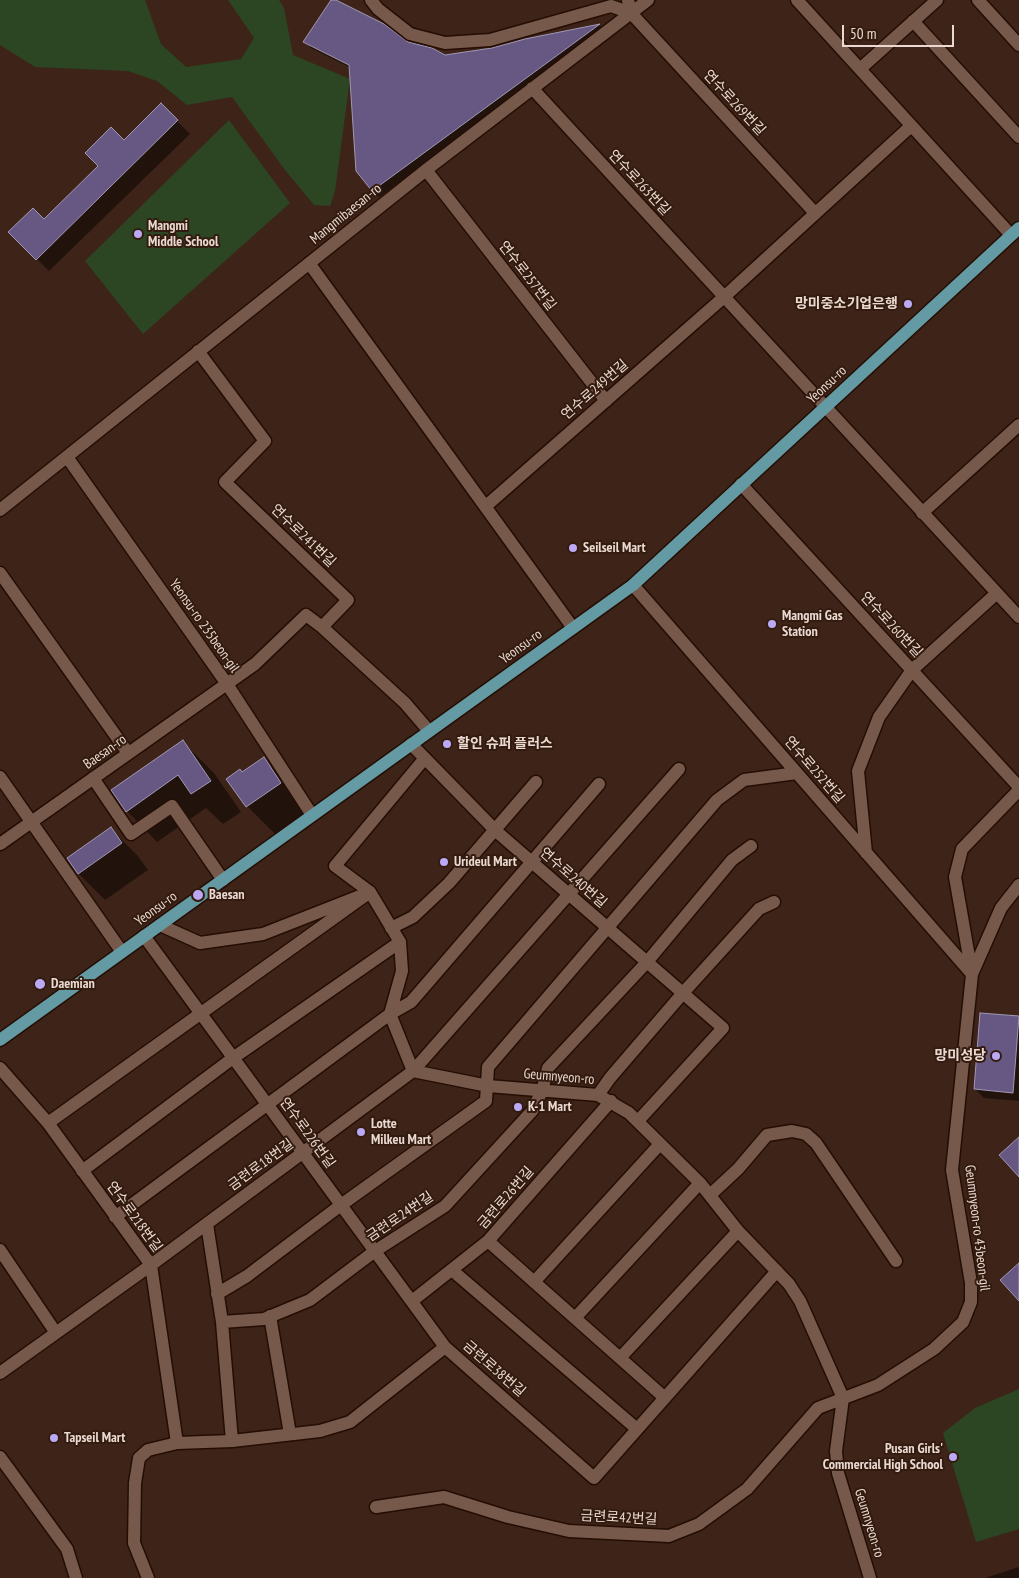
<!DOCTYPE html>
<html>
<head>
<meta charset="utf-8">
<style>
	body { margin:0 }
	#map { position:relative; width:1019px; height:1578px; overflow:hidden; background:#3e2418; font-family:"PT Sans Narrow",sans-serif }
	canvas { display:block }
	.scale { position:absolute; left:842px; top:25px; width:112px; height:22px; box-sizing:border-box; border:2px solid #ead9d1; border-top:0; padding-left:6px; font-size:15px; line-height:18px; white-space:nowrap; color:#ead9d1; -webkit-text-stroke:4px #331b0f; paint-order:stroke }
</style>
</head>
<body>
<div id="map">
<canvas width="1019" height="1578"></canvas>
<div class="scale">50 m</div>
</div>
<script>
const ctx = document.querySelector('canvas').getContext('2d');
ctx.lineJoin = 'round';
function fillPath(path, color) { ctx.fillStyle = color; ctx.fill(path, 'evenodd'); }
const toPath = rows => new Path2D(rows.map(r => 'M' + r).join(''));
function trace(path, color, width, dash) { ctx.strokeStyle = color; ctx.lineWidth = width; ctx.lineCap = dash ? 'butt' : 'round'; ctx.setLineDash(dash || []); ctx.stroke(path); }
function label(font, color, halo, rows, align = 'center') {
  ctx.font = font + ' "PT Sans Narrow","Noto Sans KR",sans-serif'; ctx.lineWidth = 4; ctx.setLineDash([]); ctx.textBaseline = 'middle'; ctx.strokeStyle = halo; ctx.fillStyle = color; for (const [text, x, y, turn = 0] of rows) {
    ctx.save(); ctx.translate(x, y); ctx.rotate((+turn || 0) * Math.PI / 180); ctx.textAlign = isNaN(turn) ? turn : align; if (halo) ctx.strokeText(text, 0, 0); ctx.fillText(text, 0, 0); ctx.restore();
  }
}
fillPath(toPath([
	[0,0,145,0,161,44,186,67,241,59,254,38,228,0,279,0,284,8,293,55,350,79,335,191,330,206,314,205,285,170,232,97,187,105,157,81,128,71,35,67,0,45],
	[229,120,290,203,143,334,85,261],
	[1019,1389,1019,1529,976,1542,943,1433,975,1408]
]), '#2c4523');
fillPath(toPath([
	[332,0,405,42,445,56,492,49,525,40,599,25,605,30,379,197,357,170,351,68,311,48,305,42],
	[161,105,190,134,49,271,10,232,44,221],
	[183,742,214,773,241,812,223,824,206,808,157,842,127,811],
	[264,759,298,793,314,817,281,840,247,806,242,773],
	[111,829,137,855,148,870,105,900,79,874],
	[981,1015,1019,1018,1019,1101,984,1098,975,1089],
	[1019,1567,1019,1578,985,1578]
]), '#0007');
const building = toPath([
	[331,0,336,0,384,24,408,42,432,48,445,55,492,48,525,39,600,24,372,191,356,171,349,65,303,42,331,0],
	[161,103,178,120,36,260,8,232,33,208,44,219,98,166,85,153,111,127,124,140,161,103],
	[183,740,211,781,191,794,178,775,126,812,111,790,183,740],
	[264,757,281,783,246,807,226,779,240,769,242,772,264,757],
	[111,827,122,843,78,874,67,858,111,827],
	[980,1013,1019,1016,1013,1093,974,1089,980,1013],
	[1019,1137,1019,1177,999,1155,1019,1137],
	[1019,1263,1019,1301,1000,1280,1019,1263]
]);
fillPath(building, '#665882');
trace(building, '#a198b5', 1);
const minor = toPath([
	[371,0,378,9,410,34,445,43,490,40,611,6,631,13],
	[628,0,631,13,815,213],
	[797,0,1011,235],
	[978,0,1019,45],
	[913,21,1019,137],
	[860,69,937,0],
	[532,88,1019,617],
	[426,170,606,401],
	[309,263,573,628],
	[198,351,265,441,225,482,348,600,322,627,405,703,429,731],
	[67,457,227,684,312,815],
	[741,484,1019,787],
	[486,506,724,297,911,126],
	[0,510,426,170,648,0],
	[922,513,1019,425],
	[0,573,128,753],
	[633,585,972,974],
	[411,744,496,831,723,1028,638,1121],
	[0,777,122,952],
	[93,778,131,834,172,806,223,880],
	[0,844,255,664,306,615,322,627],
	[866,853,858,771,879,717,912,670,997,593],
	[160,925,200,943,263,934,370,892,400,942,402,971,390,1014,413,1071,488,1086,598,1095,629,1113,700,1183,738,1231,789,1284,800,1301,843,1398,836,1451,838,1473,870,1578],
	[391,928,413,917,449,883,536,782],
	[144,936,445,1347],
	[972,974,955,877,962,849,1019,790],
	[0,1068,48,1123,151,1265,177,1443],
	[598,1095,610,1078,683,993,759,909,774,902],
	[48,1123,370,892,335,866,425,758],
	[82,1171,233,1058,400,942],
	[710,1195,738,1169,767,1135,792,1131,806,1134,816,1143,896,1261],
	[115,1217,390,1014,411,1002,599,784],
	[207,1224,222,1322,232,1441],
	[488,1241,665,1398],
	[0,1250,56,1333],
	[453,1271,637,1429],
	[534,1282,660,1144],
	[217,1294,247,1276,341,1205,486,1101,488,1067,717,800,744,780,797,773],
	[412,1301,488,1241,611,1101],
	[270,1316,290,1434],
	[575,1318,700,1183],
	[222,1322,264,1319,310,1300,375,1251,445,1206,532,1111,542,1091,548,1068,647,962,732,860,751,846],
	[620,1358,738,1231],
	[0,1373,151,1265,413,1071,679,769],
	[0,1457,67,1549,76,1578],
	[376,1507,444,1497,508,1517,569,1531,669,1536,699,1524,747,1489,818,1408,878,1385,934,1349,963,1322,971,1302,971,1283,952,1170,972,974,1001,908,1019,885],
	[148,1578,134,1543,135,1483,139,1458,148,1450,177,1443,232,1441,320,1431,350,1422,445,1347,594,1478,777,1271]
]);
const major = toPath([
	[0,1040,633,585,1019,228]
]);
trace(minor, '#240d03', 15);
trace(major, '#240d03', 15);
trace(minor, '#76594b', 12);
trace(major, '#649aa3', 12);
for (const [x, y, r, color] of [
	[138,234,5,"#bca9f5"],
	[908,304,5,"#bca9f5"],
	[573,548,5,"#bca9f5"],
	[772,624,5,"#bca9f5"],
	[447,744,5,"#bca9f5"],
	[444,862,5,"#bca9f5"],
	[198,895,6,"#bca9f5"],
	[40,984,6,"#bca9f5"],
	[996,1056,5,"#bca9f5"],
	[518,1107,5,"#bca9f5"],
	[361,1132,5,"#bca9f5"],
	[54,1438,5,"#bca9f5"],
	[953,1457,5,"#bca9f5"]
]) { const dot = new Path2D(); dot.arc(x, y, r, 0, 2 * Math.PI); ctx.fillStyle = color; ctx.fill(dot); trace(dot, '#331b0f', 2); }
label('14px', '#ead9d1', '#331b0f', [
	["연수로269번길",734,103,47],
	["연수로263번길",639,183,47],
	["Mangmibaesan-ro",346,214,-39],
	["연수로257번길",527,276,52],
	["Yeonsu-ro",827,385,-43],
	["연수로249번길",595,390,-41],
	["연수로241번길",303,536,44],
	["연수로260번길",891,625,47],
	["Yeonsu-ro 235beon-gil",204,626,55],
	["Yeonsu-ro",521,647,-36],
	["Baesan-ro",105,752,-35],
	["연수로252번길",814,770,49],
	["연수로240번길",573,878,41],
	["Yeonsu-ro",156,909,-36],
	["Geumnyeon-ro",559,1077,5],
	["연수로226번길",307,1133,54],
	["금련로18번길",261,1165,-36],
	["금련로26번길",506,1198,-49],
	["연수로218번길",134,1217,54],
	["금련로24번길",400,1217,-34],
	["Geumnyeon-ro 43beon-gil",977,1228,83],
	["금련로38번길",494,1369,41],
	["금련로42번길",619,1518,3],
	["Geumnyeon-ro",869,1523,73]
]);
label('bold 14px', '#ead9d1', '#331b0f', [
	["Mangmi",148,226],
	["Middle School",148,242],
	["망미중소기업은행",898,304,"right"],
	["Seilseil Mart",583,548],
	["Mangmi Gas",782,616],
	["Station",782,632],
	["할인 슈퍼 플러스",457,744],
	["Urideul Mart",454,862],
	["Baesan",209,895],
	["Daemian",51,984],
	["망미성당",986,1056,"right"],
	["K-1 Mart",528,1107],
	["Lotte",371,1124],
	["Milkeu Mart",371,1140],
	["Tapseil Mart",64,1438],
	["Pusan Girls'",943,1449,"right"],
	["Commercial High School",943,1465,"right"]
], 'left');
</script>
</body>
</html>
